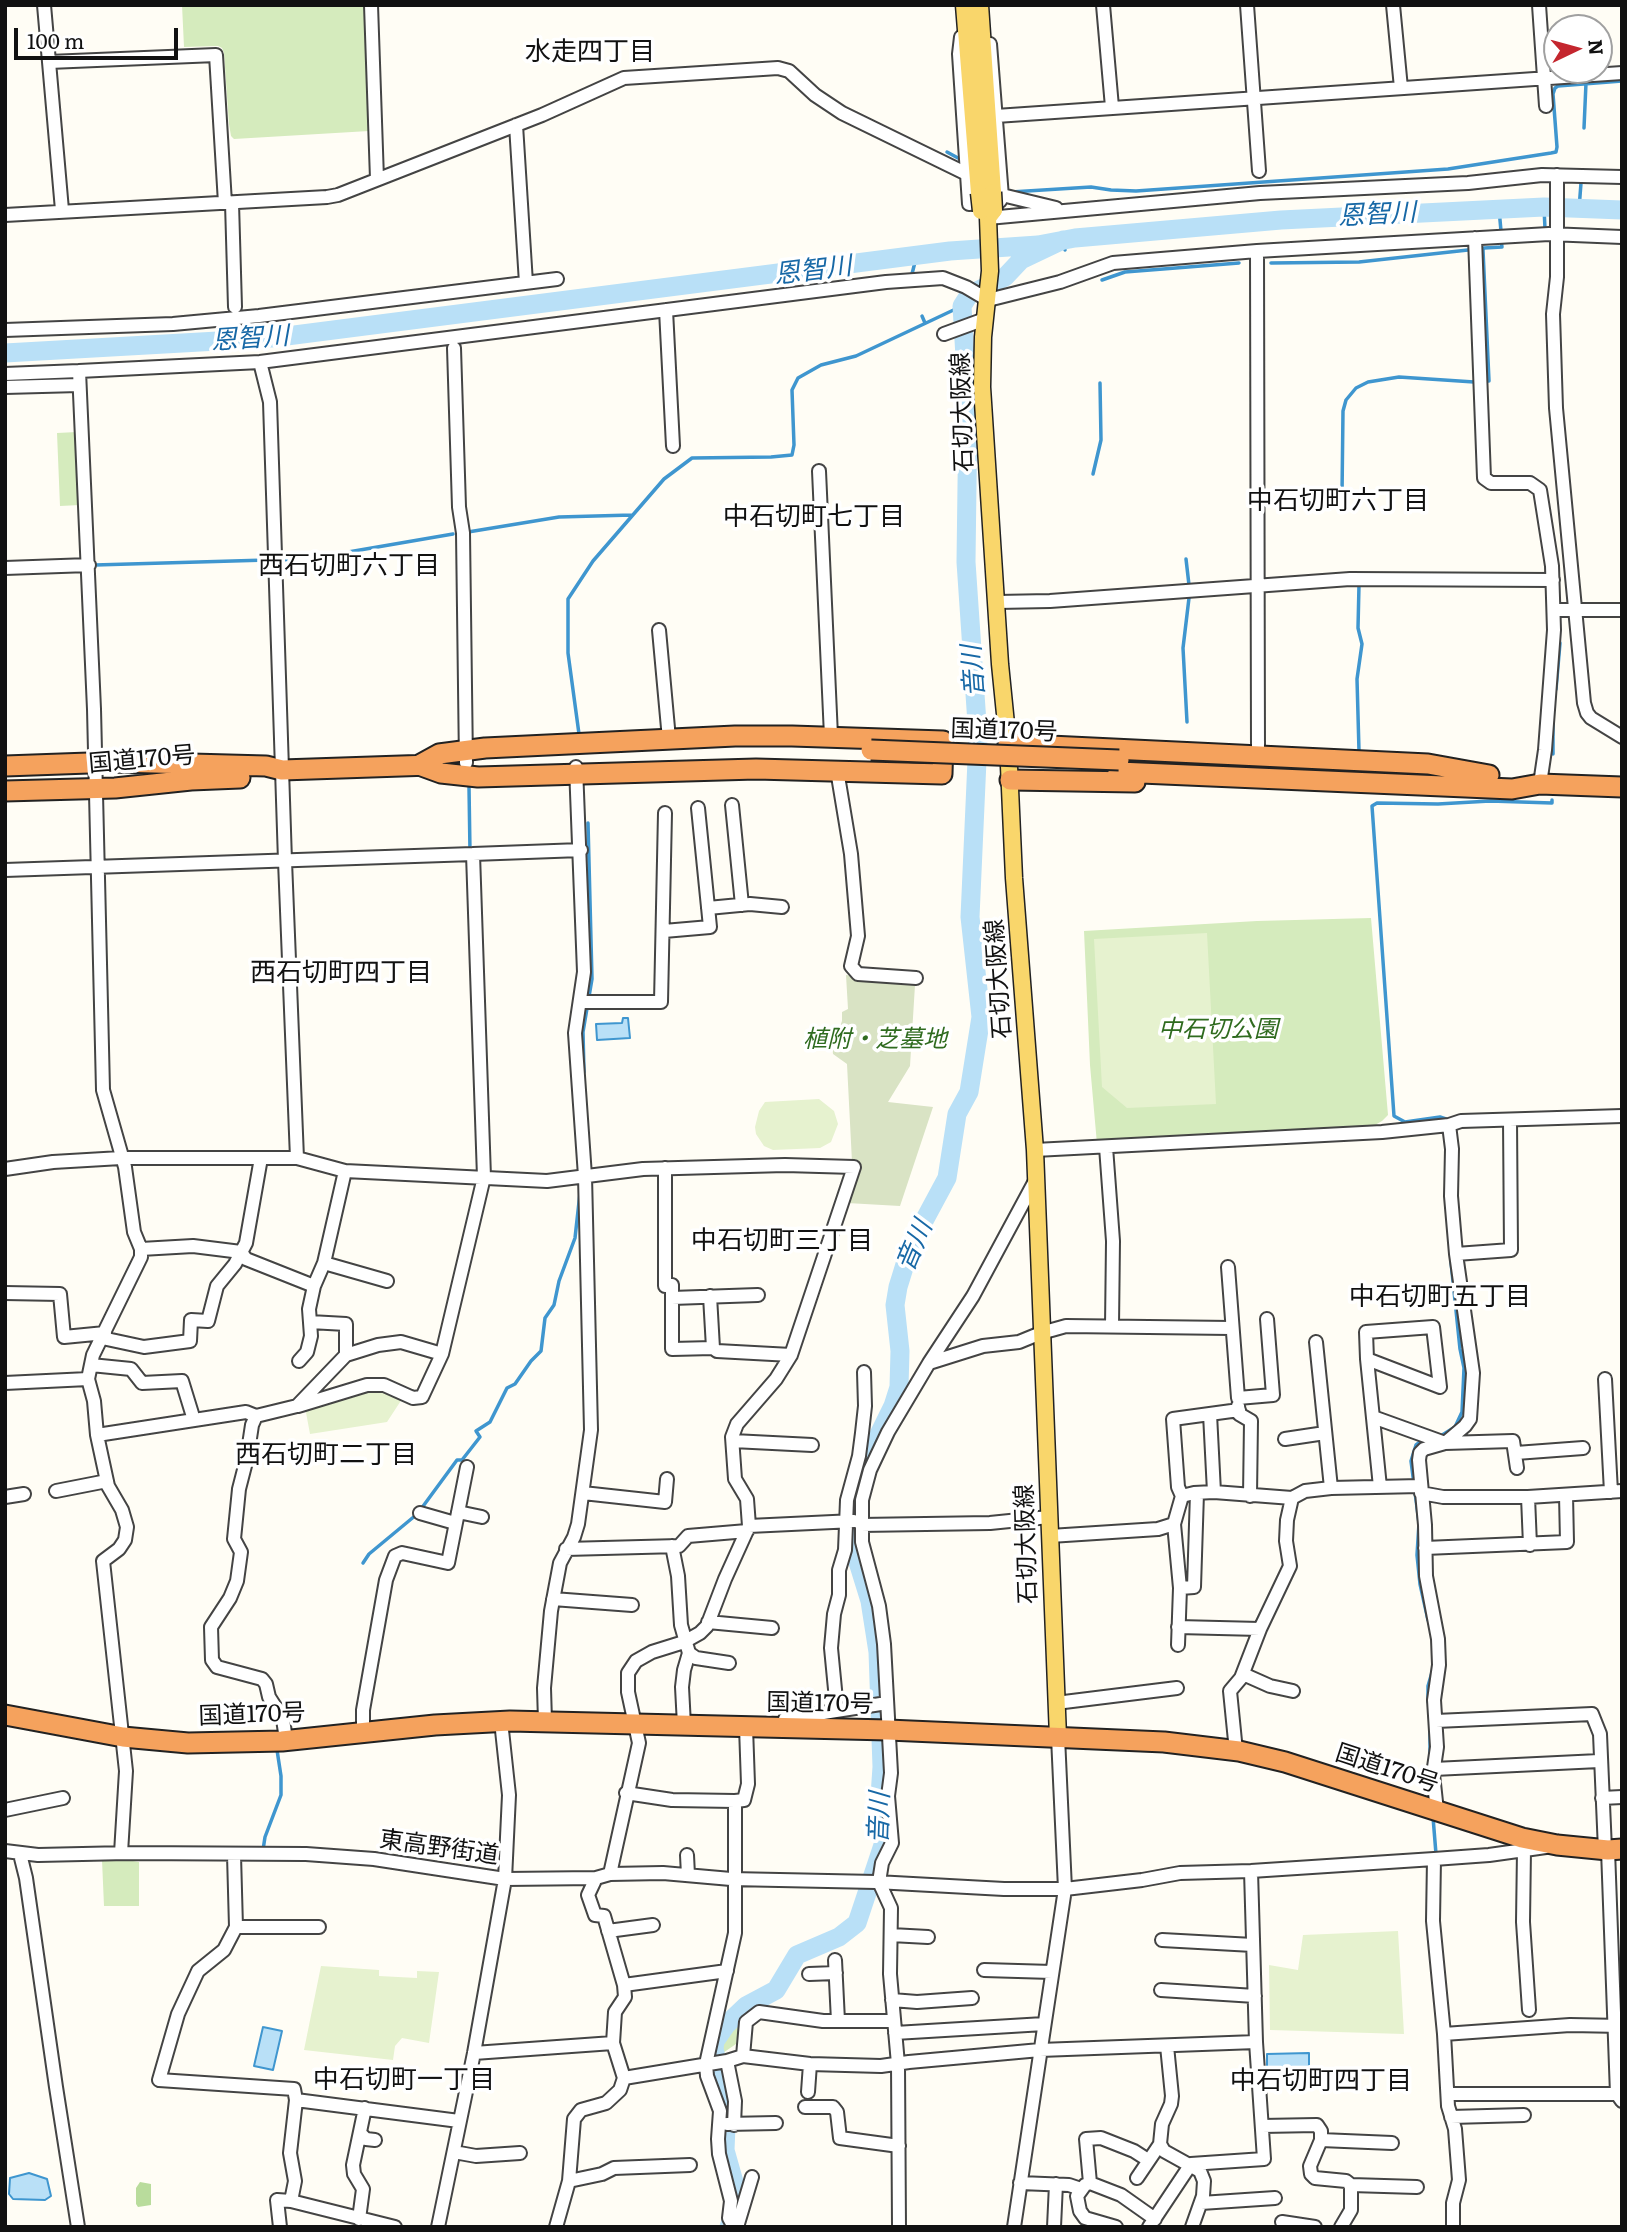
<!DOCTYPE html>
<html>
<head>
<meta charset="utf-8">
<style>
	body { margin:0 }
	#map { position:relative; width:1627px; height:2232px; overflow:hidden; background:#fffdf5; font-family:Literata,serif }
	canvas { display:block }
	.frame { position:absolute; inset:0; border:7px solid #111; pointer-events:none }
	.north { position:absolute; left:1543px; top:14px; width:70px; height:70px; box-sizing:border-box; background:#fff; border:2px solid #a0a0a0; border-radius:50%; rotate:85deg; font-size:19px; font-weight:700; line-height:28px; text-align:center; color:#111 }
	.north::after { content:''; display:block; margin:auto; width:24px; height:32px; background:#c4262e; clip-path:polygon(50% 0,100% 100%,50% 72%,0 100%) }
	.scale { position:absolute; left:14px; top:28px; width:164px; height:32px; box-sizing:border-box; border:4px solid #111; border-top:0; padding-left:9px; font-size:21px; line-height:24px; white-space:nowrap; color:#111; -webkit-text-stroke:5px #fff; paint-order:stroke }
</style>
</head>
<body>
<div id="map">
<canvas width="1627" height="2232"></canvas>
<div class="frame"></div>
<div class="north">N</div>
<div class="scale">100 m</div>
</div>
<script>
const ctx = document.querySelector('canvas').getContext('2d');
ctx.lineJoin = 'round';
function fillPath(path, color) { ctx.fillStyle = color; ctx.fill(path, 'evenodd'); }
const toPath = rows => new Path2D(rows.map(r => 'M' + r).join(''));
function trace(path, color, width, dash) { ctx.strokeStyle = color; ctx.lineWidth = width; ctx.lineCap = dash ? 'butt' : 'round'; ctx.setLineDash(dash || []); ctx.stroke(path); }
function label(font, color, halo, rows, align = 'center') {
  ctx.font = font + ' Literata,"Noto Sans JP",serif'; ctx.lineWidth = 7; ctx.setLineDash([]); ctx.textBaseline = 'middle'; ctx.strokeStyle = halo; ctx.fillStyle = color; for (const [text, x, y, turn = 0] of rows) {
    ctx.save(); ctx.translate(x, y); ctx.rotate((+turn || 0) * Math.PI / 180); ctx.textAlign = isNaN(turn) ? turn : align; if (halo) ctx.strokeText(text, 0, 0); ctx.fillText(text, 0, 0); ctx.restore();
  }
}
fillPath(toPath([
	[182,5,364,5,369,131,234,139,231,136,229,124,224,53,222,48,218,46,184,47],
	[77,432,80,505,60,506,57,433],
	[1371,918,1388,1115,1382,1121,1375,1125,1366,1126,1097,1144,1090,1065,1084,931,1257,921],
	[121,1859,139,1862,139,1906,104,1906,102,1860],
	[740,2016,736,2044,720,2055,719,2045,726,2029]
]), '#d5ebbd');
fillPath(toPath([
	[140,2182,151,2184,151,2205,138,2207,136,2204,136,2188]
]), '#b9dc9c');
fillPath(toPath([
	[846,975,915,985,910,1066,888,1102,933,1107,900,1206,847,1203,852,1162,847,1064,833,1054,831,1032,838,1032,842,1021,842,1012,848,1009]
]), '#d9e3c4');
fillPath(toPath([
	[1207,933,1216,1104,1127,1108,1102,1087,1094,939],
	[819,1099,834,1111,838,1124,831,1142,820,1148,773,1150,764,1146,756,1134,755,1127,759,1111,765,1102],
	[367,1387,404,1396,387,1422,310,1434,305,1407],
	[1398,1931,1404,2034,1270,2030,1269,1965,1298,1970,1303,1935],
	[321,1966,379,1970,379,1976,417,1978,417,1971,439,1972,429,2043,402,2038,395,2046,393,2060,304,2050]
]), '#e6f2cf');
const water = toPath([
	[623,1018,628,1018,630,1038,597,1040,596,1024,622,1023,623,1018],
	[263,2027,282,2031,273,2070,254,2066,263,2027],
	[1309,2053,1309,2074,1267,2074,1267,2054,1309,2053],
	[29,2173,47,2179,51,2196,45,2200,13,2199,9,2194,10,2178,29,2173]
]);
fillPath(water, '#b9e0f7');
trace(water, '#3f96cf', 2);
trace(toPath([
	[1584,128,1586,83],
	[947,152,958,158],
	[1011,192,1091,187,1111,190,1136,191,1448,169,1551,153,1556,152,1557,147,1553,94,1555,88,1558,86,1622,81],
	[1544,207,1545,229],
	[1499,209,1501,231],
	[1579,209,1581,183],
	[1063,240,1065,250],
	[1271,263,1359,262,1468,250],
	[912,274,915,262,921,255],
	[1102,280,1125,272,1239,263],
	[922,316,925,323],
	[963,317,969,310],
	[1486,381,1489,381,1483,250,1484,248,1502,247,1501,240],
	[1093,474,1101,440,1100,383],
	[1342,495,1343,411,1346,400,1356,388,1368,382,1399,377,1474,382],
	[468,532,559,517,632,515],
	[1186,559,1189,585],
	[282,560,325,556,453,534],
	[95,565,267,560],
	[1357,585,1359,585,1358,628,1362,644,1357,679,1359,751],
	[1556,689,1560,643],
	[1187,722,1183,648,1189,598],
	[579,734,568,653,568,599,593,561,664,479,692,458,771,457,792,455,794,445,792,390,798,378,821,365,856,356,962,306],
	[1553,754,1553,717],
	[469,787,470,852],
	[584,1072,583,1032,592,979,588,823],
	[1446,1119,1440,1117,1405,1122,1394,1116,1372,806,1377,803,1438,804,1490,801,1552,803,1552,800],
	[1439,1437,1455,1427,1462,1412,1464,1368,1460,1349,1451,1262],
	[1420,1442,1416,1445,1411,1461,1419,1523,1417,1555,1420,1584,1428,1620],
	[421,1509,457,1460,462,1460,480,1437,476,1431,490,1422,507,1388,515,1384,531,1361,541,1351,545,1318,554,1305,559,1281,575,1238,580,1193],
	[363,1563,369,1554,416,1515],
	[1428,1702,1428,1686,1433,1669],
	[1430,1731,1430,1755],
	[1433,1817,1436,1854],
	[263,1850,265,1837,281,1795,281,1776,277,1750]
]), '#3f96cf', 3.5);
trace(toPath([
	[5,353,271,338,950,251,1038,245,1075,238,1281,220,1544,207,1622,210],
	[729,2227,737,2205,736,2189,725,2150,727,2102,714,2049,715,2041,726,2025,746,2006,776,1990,797,1955,839,1937,857,1923,884,1842,880,1796,882,1767,878,1652,870,1601,853,1546,852,1515,855,1491,863,1467,893,1406,899,1387,900,1351,895,1305,898,1287,911,1245,947,1178,957,1114,969,1092,981,1017,970,917,978,738,966,562,968,408,962,306,969,295,1005,277,1021,260,1063,240]
]), '#b9e0f7', 19);
const minor = toPath([
	[44,5,62,210],
	[371,5,377,179],
	[1103,5,1112,107],
	[1247,5,1259,171],
	[1393,5,1401,88],
	[1539,5,1546,106],
	[961,37,959,54,969,204,1000,201,1002,197,990,44],
	[49,62,216,55,225,203],
	[996,116,1622,73],
	[516,125,526,283],
	[1557,175,1557,277,1553,314,1556,408,1584,703,1587,713,1591,718,1622,737],
	[1002,195,1056,208],
	[232,203,235,307],
	[5,215,327,197,338,195,542,115,624,78,778,68,789,71,815,95,842,113,967,174],
	[988,218,1260,193,1468,183,1542,175,1622,177],
	[1475,238,1484,478,1491,483,1530,483,1540,490,1552,566,1554,630,1545,750,1540,784],
	[1257,251,1258,754],
	[666,310,673,446],
	[5,330,173,324,259,316,557,279],
	[944,334,985,319],
	[454,348,459,507,463,533,466,763],
	[260,362,270,402,285,861,297,1158],
	[5,374,79,371],
	[5,387,79,385],
	[819,471,831,736],
	[5,568,89,565],
	[997,602,1050,601,1350,579,1553,580],
	[1554,610,1622,610],
	[659,630,669,739],
	[837,770,851,854,858,936,851,966,858,974,916,978],
	[732,805,742,905],
	[5,870,473,854],
	[708,908,750,904,782,907],
	[664,931,710,927,698,808],
	[580,1002,661,1002,665,813],
	[1106,1147,1113,1241,1112,1326],
	[1035,1150,1382,1132,1449,1125,1461,1121,1622,1116],
	[665,1168,665,1286,672,1285,672,1349,713,1348],
	[5,1169,53,1162,121,1158,297,1158,345,1171,547,1181,643,1169,785,1165,854,1167,791,1355,776,1379,737,1424,732,1437,735,1479,747,1499,749,1526,725,1579,707,1626,700,1633,684,1642,652,1652,636,1661,628,1673,628,1692,639,1743,610,1874],
	[141,1249,193,1246,241,1252,246,1259,314,1286],
	[1456,1254,1511,1250,1510,1120],
	[324,1263,387,1281],
	[1228,1267,1238,1398,1273,1395,1267,1319],
	[5,1293,60,1294,64,1337,105,1333],
	[710,1296,713,1348,717,1351,791,1355],
	[672,1298,758,1295],
	[310,1322,346,1324,346,1355],
	[102,1338,144,1347,190,1341,191,1320,208,1321,217,1286,235,1264,246,1243,261,1158],
	[1316,1342,1331,1488],
	[1367,1359,1440,1387,1433,1327,1366,1332,1367,1359,1380,1487],
	[299,1361,307,1352,311,1336,309,1309,314,1286,324,1263,345,1171],
	[929,1363,983,1346,1019,1342,1041,1333,1066,1326,1231,1328],
	[91,1365,131,1369,142,1383,182,1381,194,1420],
	[1605,1379,1611,1492],
	[5,1383,88,1379],
	[298,1406,367,1385,384,1385,413,1398,422,1397,442,1354],
	[1238,1406,1239,1414,1251,1421,1250,1496],
	[1210,1414,1214,1492],
	[256,1416,252,1425,247,1458,239,1489,234,1539,241,1552,237,1581,230,1598,211,1627,212,1660,217,1667,262,1679,266,1684,269,1697,283,1719,286,1740],
	[1373,1417,1445,1443,1513,1441,1517,1468],
	[97,1435,246,1412,256,1416,297,1406,346,1355,378,1345,401,1342,442,1354,484,1177,473,854,581,850],
	[1285,1439,1325,1433],
	[733,1441,812,1445],
	[1516,1453,1583,1448],
	[56,1491,107,1481],
	[583,1493,665,1502,667,1479],
	[1421,1493,1443,1497,1528,1497,1622,1491],
	[1182,1496,1178,1487,1173,1419,1239,1410],
	[5,1497,24,1494],
	[1528,1497,1530,1545],
	[458,1512,482,1517],
	[420,1513,455,1523],
	[1174,1524,1180,1588,1178,1645],
	[861,1525,990,1523,1049,1517],
	[749,1526,854,1521],
	[1050,1536,1158,1529,1174,1524,1182,1496,1194,1493,1214,1492,1292,1498,1305,1491,1331,1488,1420,1486],
	[672,1546,678,1576,681,1625,689,1653,696,1658,729,1663],
	[1425,1548,1567,1542,1566,1495],
	[566,1549,679,1546,688,1536,747,1531],
	[1180,1588,1194,1587,1197,1493],
	[553,1599,632,1605],
	[708,1622,772,1628],
	[1178,1627,1260,1629],
	[1243,1674,1270,1686,1293,1691],
	[1056,1703,1177,1688],
	[837,1710,831,1648,834,1614,839,1595,839,1570,845,1550,847,1500,859,1456,862,1433,865,1406,864,1372],
	[545,1721,544,1688,551,1611,560,1563,574,1537,578,1524,591,1430,585,1176,575,1033,584,972,576,767],
	[1436,1721,1592,1714,1600,1734,1605,1850],
	[684,1725,682,1687,684,1670,689,1653],
	[786,1728,785,1719,887,1703],
	[363,1733,363,1710,386,1580,395,1556,402,1553,448,1563,467,1467],
	[1236,1751,1230,1691,1241,1678,1260,1629,1290,1566,1286,1541,1287,1520,1292,1498],
	[1434,1769,1599,1761],
	[626,1793,672,1800,735,1801],
	[1602,1798,1622,1797],
	[5,1810,63,1798],
	[1437,1811,1433,1774,1437,1747,1434,1700,1439,1665,1438,1639,1426,1576,1425,1525,1419,1460,1420,1453,1424,1449,1445,1443,1465,1426,1470,1419,1473,1373,1456,1254,1451,1196,1452,1149,1449,1125],
	[1524,1850,1523,1922,1529,2010],
	[1608,1850,1617,2094,1622,2101],
	[5,1851,38,1855,127,1853,306,1854,374,1859,505,1879,596,1878,610,1874,663,1873,731,1879,876,1882,1004,1889,1065,1889,1142,1880,1180,1873,1251,1871,1434,1859,1489,1855,1546,1847],
	[121,1853,126,1771,103,1561,119,1549,125,1540,127,1527,122,1510,108,1486,97,1435,94,1401,88,1379,93,1355,141,1257,141,1249,134,1232,125,1167,103,1090,94,709,79,371,260,362,886,282,943,278,966,287,988,300,1060,282,1113,263,1257,251,1549,234,1622,237],
	[20,1854,26,1878,56,2087,78,2227],
	[234,1855,236,1927,224,1950,198,1971,178,2014,159,2080,294,2089,296,2100,459,2121],
	[687,1855,688,1875],
	[1434,1859,1433,1921,1444,2034,1448,2106,1455,2129,1459,2180,1453,2203,1453,2227],
	[236,1927,319,1927],
	[608,1931,653,1925],
	[891,1935,928,1937],
	[1162,1940,1253,1945],
	[835,1960,838,2021],
	[984,1970,1052,1972],
	[809,1974,836,1973],
	[624,1985,727,1971],
	[1161,1990,1255,1996],
	[892,2000,917,2002,972,1998],
	[895,2033,1044,2024],
	[1444,2034,1570,2025,1622,2026],
	[1167,2046,1172,2096,1171,2104,1162,2124,1160,2144,1164,2151,1200,2171,1204,2181,1203,2196,1192,2227],
	[474,2053,613,2043],
	[743,2056,746,2022,759,2012,823,2021,894,2021],
	[727,2061,735,2101,734,2125],
	[624,2078,727,2061,743,2056,810,2064,881,2066,909,2062,1040,2050,1256,2042,1251,1871],
	[808,2092,810,2064],
	[1448,2094,1617,2094],
	[805,2107,833,2107,837,2112,840,2138,899,2146],
	[1451,2117,1524,2115],
	[727,2124,776,2123],
	[1262,2126,1317,2125,1321,2131,1321,2140,1310,2166,1311,2174,1315,2178,1346,2181,1351,2185],
	[361,2134,366,2139,375,2140],
	[1321,2140,1392,2143],
	[454,2152,476,2156,520,2153],
	[1137,2178,1160,2144],
	[569,2181,602,2174,614,2168,690,2165],
	[1020,2183,1069,2185,1081,2189],
	[1090,2183,1086,2139,1101,2138,1134,2151,1148,2160],
	[291,2201,295,2181,290,2153,296,2100],
	[1201,2203,1275,2198],
	[359,2219,363,2189,354,2174,353,2165,365,2108],
	[1282,2222,1315,2227],
	[280,2227,277,2200,291,2201,395,2227],
	[438,2227,474,2053,505,1879,509,1795,501,1721],
	[556,2227,569,2181,574,2119,581,2110,606,2103,620,2090,624,2078,613,2043,615,2012,625,1997,624,1985,604,1916,595,1915,588,1895,596,1878],
	[734,2227,729,2218,731,2201,719,2154,718,2139,720,2111,707,2076,706,2064,735,1933,735,1801,744,1800,748,1784,746,1727],
	[737,2227,752,2177],
	[899,2227,898,2064,890,1974,891,1908,879,1882,882,1863,892,1843,888,1796,891,1773,884,1644,879,1606,862,1542,862,1500,870,1470,888,1432,929,1363,973,1296,1036,1179],
	[1014,2227,1065,1889,1058,1737],
	[1054,2227,1056,2184],
	[1116,2227,1085,2218,1080,2211,1077,2196,1085,2185,1090,2183,1121,2195,1155,2219],
	[1149,2227,1191,2164,1264,2159,1256,2042],
	[1341,2227,1351,2210,1351,2185,1417,2187]
]);
const major = toPath([
	[964,5,979,193],
	[980,5,993,192],
	[994,210,988,218,990,271,983,337,982,387,1000,664,1008,744,1014,878,1035,1150,1058,1737]
]);
const highway = toPath([
	[735,736,792,736,943,741,942,774,756,769,478,777,441,773,419,765,439,754,485,748,735,736],
	[1008,744,1428,764,1489,775],
	[5,766,117,762,266,766,282,770,431,765],
	[1118,772,1512,789,1540,784,1622,787],
	[1010,780,1135,782],
	[5,791,115,788,191,780,240,778],
	[5,1715,123,1737,188,1743,282,1741,435,1725,510,1721,888,1730,1164,1742,1239,1751,1285,1762,1522,1838,1557,1845,1608,1850,1622,1849]
]);
trace(minor, '#444', 16);
trace(major, '#222', 19);
trace(highway, '#222', 23);
trace(minor, '#fff', 12);
trace(major, '#f9d66b', 16);
trace(highway, '#f5a25d', 19);
const majorBridge = toPath([
	[993,192,994,210],
	[979,193,981,211]
]);
const highwayBridge = toPath([
	[871,750,1119,760]
]);
trace(majorBridge, '#222', 19, []);
trace(highwayBridge, '#222', 23, []);
trace(majorBridge, '#f9d66b', 16);
trace(highwayBridge, '#f5a25d', 19);
label('24px', '#111', '#fff', [
	["石切大阪線",963,412,-92],
	["国道170号",1004,731,2],
	["国道170号",142,760,-5],
	["石切大阪線",999,979,-94],
	["石切大阪線",1027,1544,-92],
	["国道170号",820,1704,1],
	["国道170号",252,1715,-2],
	["国道170号",1387,1769,18],
	["東高野街道",439,1848,8]
]);
label('italic 24px', '#2f6b1f', '#fff', [
	["中石切公園",1218,1030],
	["植附・芝墓地",875,1040]
]);
label('26px', '#111', '#fff', [
	["水走四丁目",590,52],
	["中石切町六丁目",1338,501],
	["中石切町七丁目",814,517],
	["西石切町六丁目",349,566],
	["西石切町四丁目",341,973],
	["中石切町三丁目",782,1241],
	["中石切町五丁目",1440,1297],
	["西石切町二丁目",326,1455],
	["中石切町一丁目",404,2080],
	["中石切町四丁目",1321,2081]
]);
label('italic 26px', '#1768a6', '#fff', [
	["恩智川",1377,215,-3],
	["恩智川",813,271,-7],
	["恩智川",250,339,-4],
	["音川",974,671,-94],
	["音川",915,1246,-67],
	["音川",880,1818,-88]
]);
</script>
</body>
</html>
